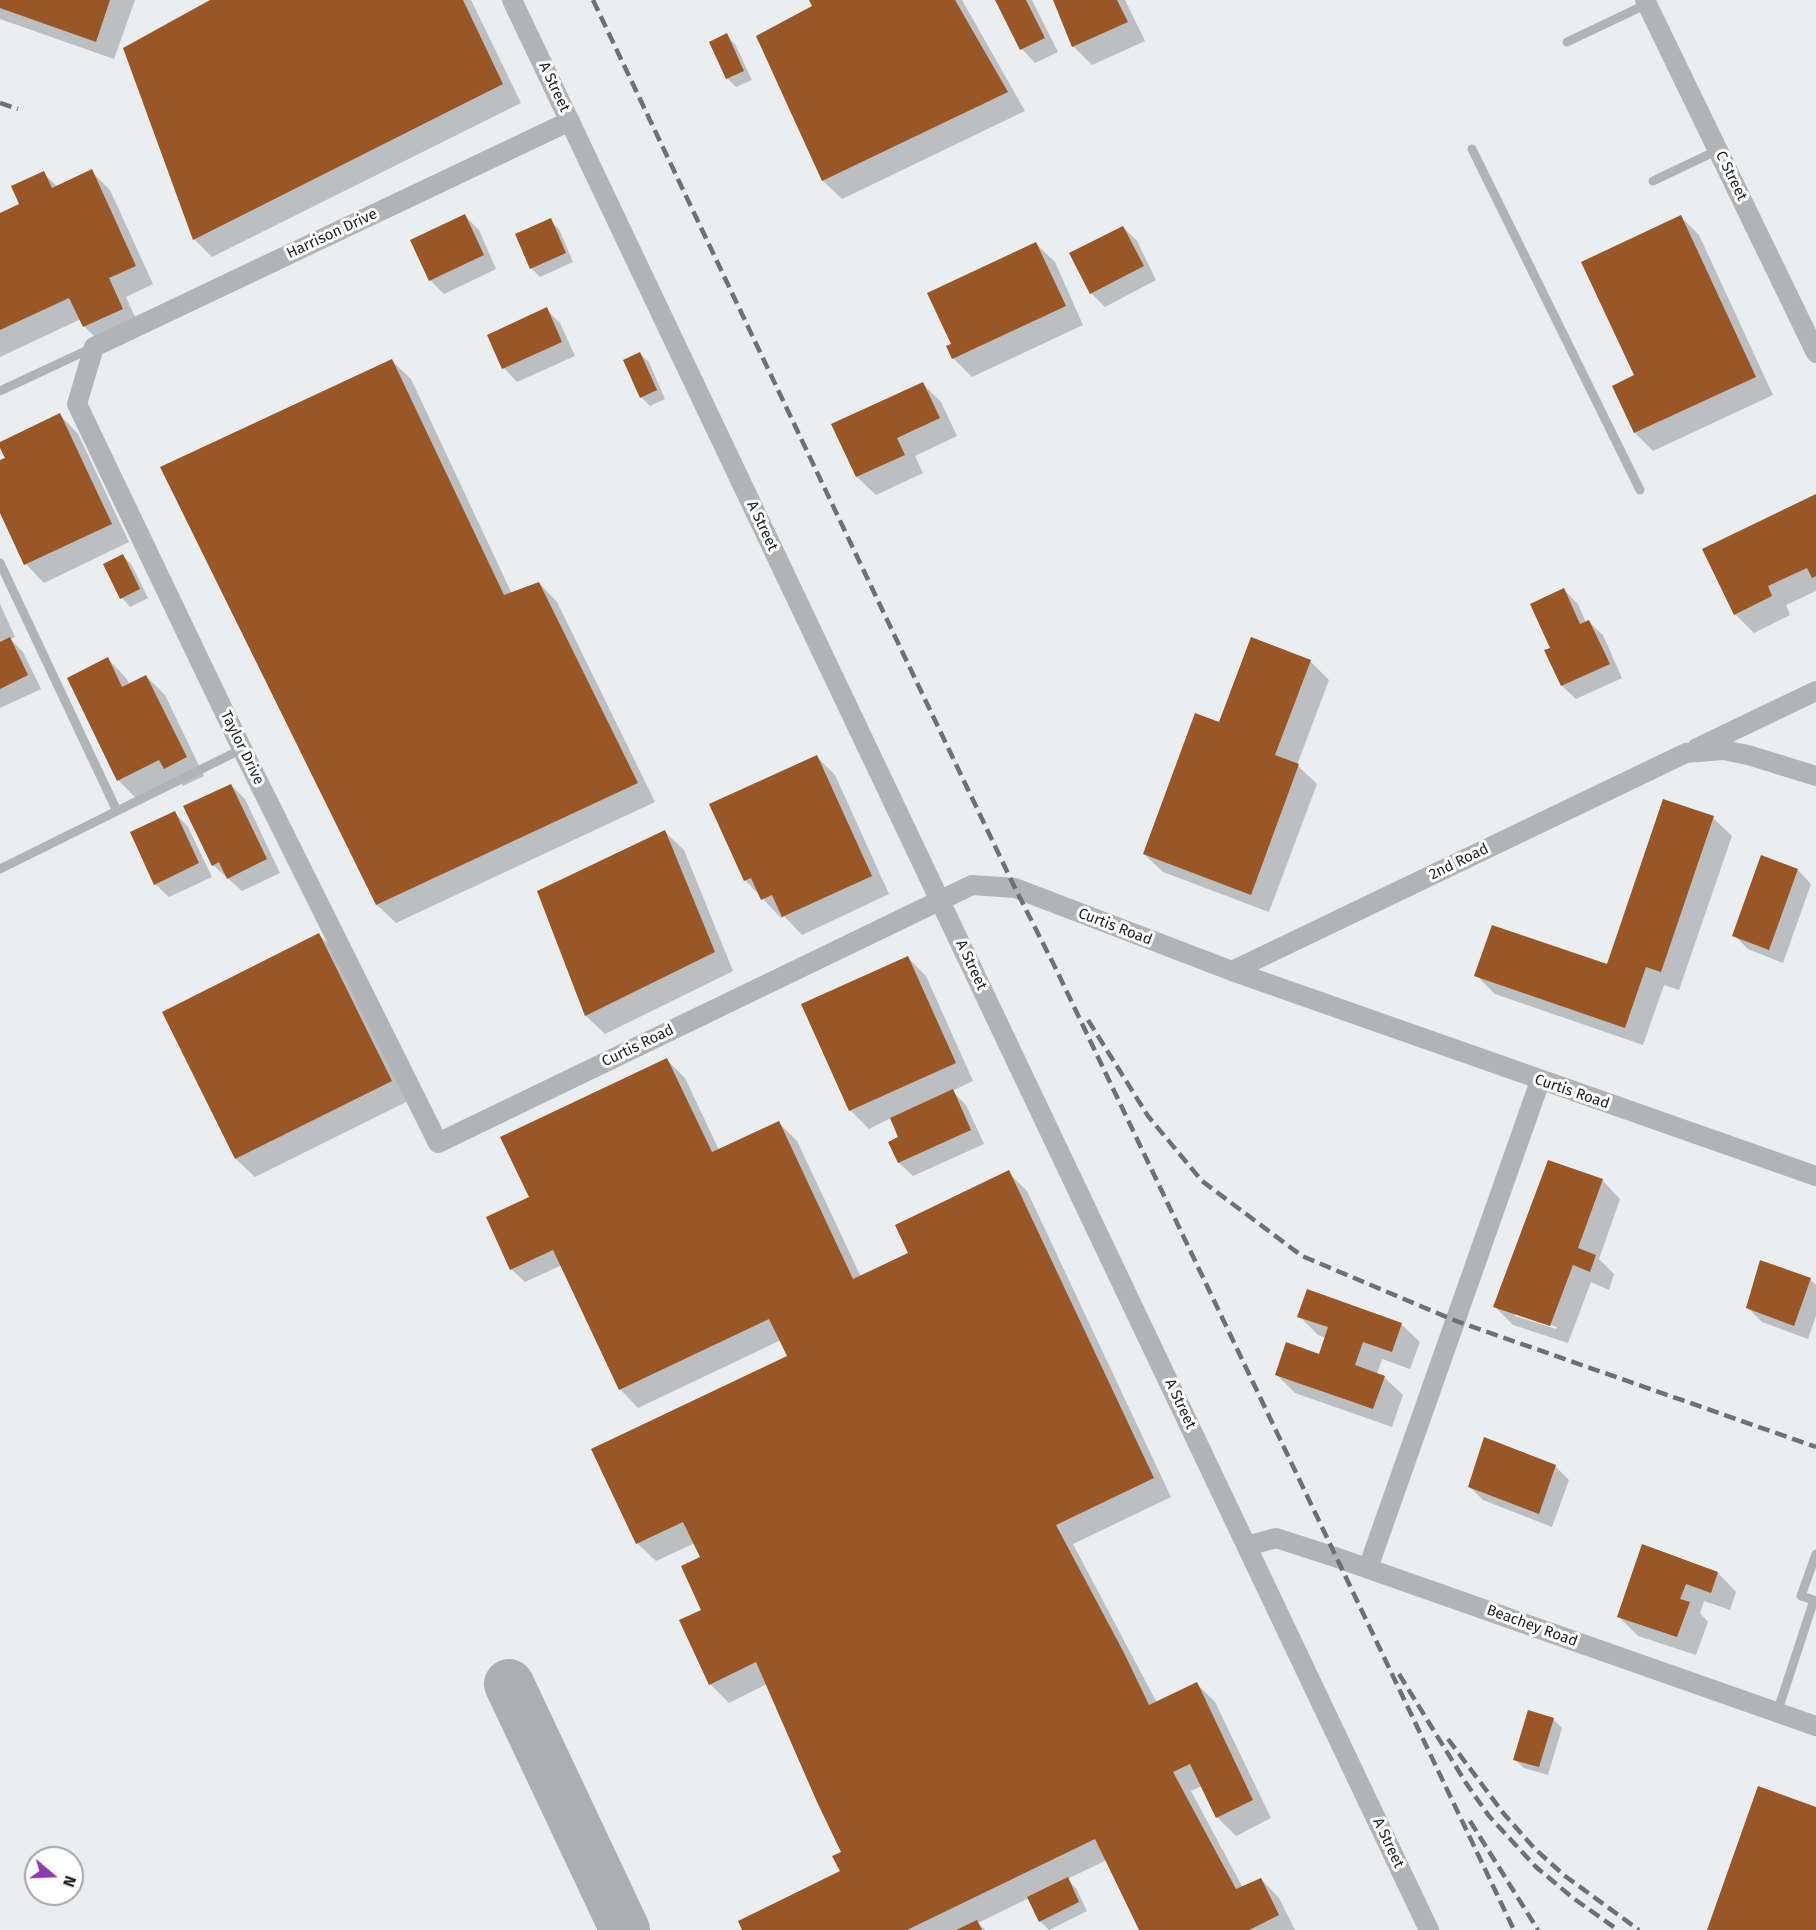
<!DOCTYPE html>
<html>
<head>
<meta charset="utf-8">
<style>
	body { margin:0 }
	#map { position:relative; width:1816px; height:1930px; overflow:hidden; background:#ebeef0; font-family:"Fira Sans",sans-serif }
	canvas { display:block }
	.north { position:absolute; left:24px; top:1846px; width:60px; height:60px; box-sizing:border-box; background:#fff; border:2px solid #a5a5a6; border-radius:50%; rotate:109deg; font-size:16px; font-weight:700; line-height:24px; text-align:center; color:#1e1f20 }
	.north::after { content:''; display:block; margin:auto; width:21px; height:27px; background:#8c3bab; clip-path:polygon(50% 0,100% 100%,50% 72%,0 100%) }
</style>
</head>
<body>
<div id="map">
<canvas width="1816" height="1930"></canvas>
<div class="north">N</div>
</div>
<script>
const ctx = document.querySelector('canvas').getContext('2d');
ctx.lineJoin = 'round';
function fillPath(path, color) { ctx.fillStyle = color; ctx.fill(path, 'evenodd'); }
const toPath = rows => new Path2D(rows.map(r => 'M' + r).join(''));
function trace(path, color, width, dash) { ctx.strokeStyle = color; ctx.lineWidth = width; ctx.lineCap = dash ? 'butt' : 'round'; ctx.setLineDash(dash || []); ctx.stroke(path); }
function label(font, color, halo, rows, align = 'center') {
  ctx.font = font + ' "Fira Sans",sans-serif'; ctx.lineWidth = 6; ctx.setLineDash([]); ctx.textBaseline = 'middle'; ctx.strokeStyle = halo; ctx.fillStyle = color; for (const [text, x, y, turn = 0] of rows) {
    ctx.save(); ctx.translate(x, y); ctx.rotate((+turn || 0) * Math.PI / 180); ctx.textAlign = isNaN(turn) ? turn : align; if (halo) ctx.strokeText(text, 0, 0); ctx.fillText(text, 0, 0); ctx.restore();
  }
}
fillPath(toPath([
	[0,0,135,0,114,59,0,19],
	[213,0,471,0,521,103,212,257,194,239],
	[811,0,962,0,1025,111,842,199,823,181,758,37,814,7],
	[996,0,1032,0,1058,52,1035,63,1022,49],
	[1054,0,1125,0,1145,41,1092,65,1073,46],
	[726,35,735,44,752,80,736,87,727,78],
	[91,171,110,190,153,284,126,297,140,328,103,345,84,326,81,319,0,357,0,214,21,204,43,173,58,187],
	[465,216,479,230,496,269,444,294,430,280],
	[1681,217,1699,235,1773,395,1653,451,1635,433,1636,376],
	[550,220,559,229,573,262,540,277,531,268],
	[1123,227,1137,241,1156,280,1105,307,1091,293],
	[1036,244,1055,262,1083,325,972,377,953,358],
	[546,309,560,323,575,356,517,382,504,368,489,336],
	[640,354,649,362,665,399,650,406,641,397],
	[392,361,411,379,512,594,539,583,557,602,655,802,396,923,377,905],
	[923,384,941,402,957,436,915,456,923,473,876,495,857,477],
	[60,415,78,434,129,542,44,583,26,564,0,509,0,462,6,459,0,444],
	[1816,495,1816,591,1786,605,1790,615,1754,633,1735,614],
	[123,556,131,564,148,598,130,607,122,598,105,565],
	[1564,590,1578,604,1586,623,1589,622,1603,635,1622,678,1576,699,1562,686,1546,651,1552,649],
	[0,604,15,637,10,639,23,652,41,689,0,708],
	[108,659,126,678,130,685,146,676,165,695,204,776,183,786,177,779,137,799,119,781,69,679],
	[1310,661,1329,680,1297,765,1317,784,1269,912,1163,872,1144,854,1220,724],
	[817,757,835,775,889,894,802,935,784,916,781,918,745,880],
	[231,785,245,799,280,873,242,891,213,865],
	[175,813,188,827,212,877,169,897,155,884],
	[1713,818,1732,836,1679,990,1664,985,1643,1045,1495,994,1476,975,1608,966],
	[665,832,684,850,733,971,605,1034,586,1016,539,892],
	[1798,870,1811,884,1783,963,1748,949,1734,935],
	[319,935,338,953,410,1100,255,1177,236,1159,164,1012],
	[908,958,926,976,973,1081,952,1091,966,1105,984,1144,913,1176,899,1163,890,1142,900,1138,891,1118,869,1129,850,1110],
	[667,1060,685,1078,719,1150,778,1122,797,1141,861,1277,910,1254,1008,1172,1027,1191,1171,1497,1073,1544,1157,1703,1197,1684,1215,1702,1271,1818,1236,1836,1217,1817,1202,1786,1191,1791,1243,1888,1261,1879,1279,1898,1295,1930,1141,1930,1107,1860,1067,1879,1076,1888,1087,1911,1049,1930,1040,1921,1029,1898,978,1923,985,1930,744,1930,842,1872,843,1853,767,1684,729,1703,710,1684,703,1610,702,1557,695,1543,656,1561,637,1543,789,1356,781,1340,638,1408,620,1389,562,1265,525,1282,511,1269,530,1198],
	[1602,1180,1620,1199,1599,1259,1614,1274,1609,1290,1591,1282,1568,1343,1513,1325,1495,1307],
	[1515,1313,1557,1327,1556,1329,1515,1316],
	[1810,1279,1816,1285,1816,1316,1808,1339,1762,1322,1748,1308],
	[1299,1316,1401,1324,1420,1342,1410,1369,1382,1359,1377,1374,1384,1377,1403,1395,1392,1427,1295,1393,1277,1375,1320,1356,1326,1338,1318,1335],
	[1555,1466,1569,1480,1552,1527,1483,1500,1470,1487],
	[1643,1546,1718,1573,1736,1592,1730,1610,1704,1601,1700,1613,1708,1622,1696,1655,1638,1636,1619,1617],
	[1553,1719,1562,1728,1548,1775,1524,1768,1515,1760]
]), '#0003');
trace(toPath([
	[509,1684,625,1930]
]), '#acafb1', 50);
fillPath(toPath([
	[0,0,110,0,96,42,0,8],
	[210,0,463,0,503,84,193,240,123,48],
	[809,0,955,0,1008,92,822,181,756,36,812,6],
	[995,0,1026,0,1045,38,1020,50],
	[1053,0,1117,0,1128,22,1072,47],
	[727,33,744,71,726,79,709,42],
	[92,169,136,266,109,278,123,309,83,327,69,298,0,330,0,213,19,204,11,186,44,171,52,188],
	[465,214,484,255,429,281,410,240],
	[1681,215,1756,377,1634,433,1612,386,1634,375,1581,262],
	[551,218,566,253,530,269,515,234],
	[1123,226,1144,266,1090,294,1069,253],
	[1036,242,1066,306,952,359,946,346,951,344,927,293],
	[547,307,562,342,502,369,487,335],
	[640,352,657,390,640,398,623,360],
	[392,359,504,595,539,582,638,783,376,905,160,467],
	[923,382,940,418,897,438,905,455,856,477,831,424],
	[60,413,112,524,24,565,0,513,0,460,5,458,0,448,0,442],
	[1816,494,1816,576,1812,578,1807,568,1768,586,1772,596,1734,615,1702,549],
	[123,554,140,589,120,599,103,564],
	[1564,588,1580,624,1589,620,1610,664,1561,686,1544,650,1550,648,1530,604],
	[10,637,28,675,0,689,0,642],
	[1251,637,1311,660,1275,755,1299,764,1251,895,1143,854,1195,713,1219,722],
	[108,657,122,687,146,675,187,757,164,769,159,760,117,781,67,678],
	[817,755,872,876,782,917,772,895,761,900,751,878,744,881,709,804],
	[231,784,267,859,227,879,219,862,212,866,183,806],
	[1663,799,1714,816,1661,972,1646,967,1625,1028,1474,976,1492,925,1607,964],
	[175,811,199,863,154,885,130,832],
	[665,830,715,952,585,1016,537,891],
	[1761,855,1798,869,1769,950,1732,936],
	[319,933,392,1081,235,1159,162,1012],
	[908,956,956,1063,849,1111,801,1004],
	[667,1058,712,1152,779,1121,853,1279,908,1253,895,1225,1009,1170,1154,1478,1056,1525,1124,1653,1149,1705,1197,1682,1253,1800,1216,1818,1190,1764,1173,1772,1236,1889,1261,1878,1279,1915,1249,1930,1139,1930,1095,1839,907,1930,742,1930,738,1921,840,1871,832,1856,841,1852,817,1802,756,1662,709,1685,679,1620,701,1610,681,1566,700,1557,683,1522,636,1544,591,1449,787,1356,769,1319,619,1390,553,1250,510,1270,486,1217,529,1197,500,1137],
	[953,1089,971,1130,898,1163,888,1142,898,1137,890,1118],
	[1548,1160,1603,1179,1578,1248,1596,1255,1590,1272,1573,1265,1550,1326,1493,1307],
	[1760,1260,1811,1278,1794,1326,1746,1308],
	[1307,1289,1402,1323,1392,1352,1363,1342,1355,1365,1385,1376,1373,1409,1275,1375,1286,1342,1319,1354,1328,1327,1297,1317],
	[1484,1437,1556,1465,1539,1514,1468,1487],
	[1642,1544,1718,1572,1711,1593,1686,1584,1680,1599,1690,1602,1677,1637,1617,1617],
	[1528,1710,1554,1718,1539,1767,1513,1760],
	[1758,1786,1816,1807,1816,1930,1707,1930],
	[1068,1877,1079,1902,1039,1922,1027,1897],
	[977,1920,982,1930,956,1930]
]), '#995627');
trace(toPath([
	[1567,42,1647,4],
	[1472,149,1640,490],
	[1653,181,1718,150],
	[0,391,92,348],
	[0,563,117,811],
	[0,869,242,749],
	[1777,1713,1814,1600,1801,1596,1816,1554]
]), '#b1b3b4', 9);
trace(toPath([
	[512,0,1429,1930],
	[1645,0,1816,353],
	[570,121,94,347,77,404,242,749,438,1143,972,885,1015,888,1232,971,1816,1176],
	[1697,748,1816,691],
	[1232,971,1686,753,1723,750,1748,755,1816,776],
	[1247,1546,1276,1538,1335,1557,1816,1726],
	[1368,1568,1540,1081]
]), '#b1b3b4', 20);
trace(toPath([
	[593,0,899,645,1015,888,1056,969,1514,1930],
	[0,103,18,109],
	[1088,1020,1148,1116,1202,1181,1302,1256,1456,1321,1816,1447],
	[1399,1674,1466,1783,1489,1816,1536,1867,1573,1898,1618,1930],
	[1448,1739,1504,1814,1535,1849,1565,1876,1639,1930],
	[1470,1821,1538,1930]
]), '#6e7072', 4.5, [12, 6]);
label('15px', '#1e1f20', '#fff', [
	["A Street",554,87,65],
	["C Street",1731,176,64],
	["Harrison Drive",332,234,-25],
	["A Street",762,526,65],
	["Taylor Drive",242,748,64],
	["2nd Road",1459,862,-26],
	["Curtis Road",1115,927,21],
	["A Street",971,965,65],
	["Curtis Road",638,1046,-26],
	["Curtis Road",1572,1092,19],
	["A Street",1180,1404,65],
	["Beachey Road",1532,1626,20],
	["A Street",1388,1843,65]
]);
</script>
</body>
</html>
